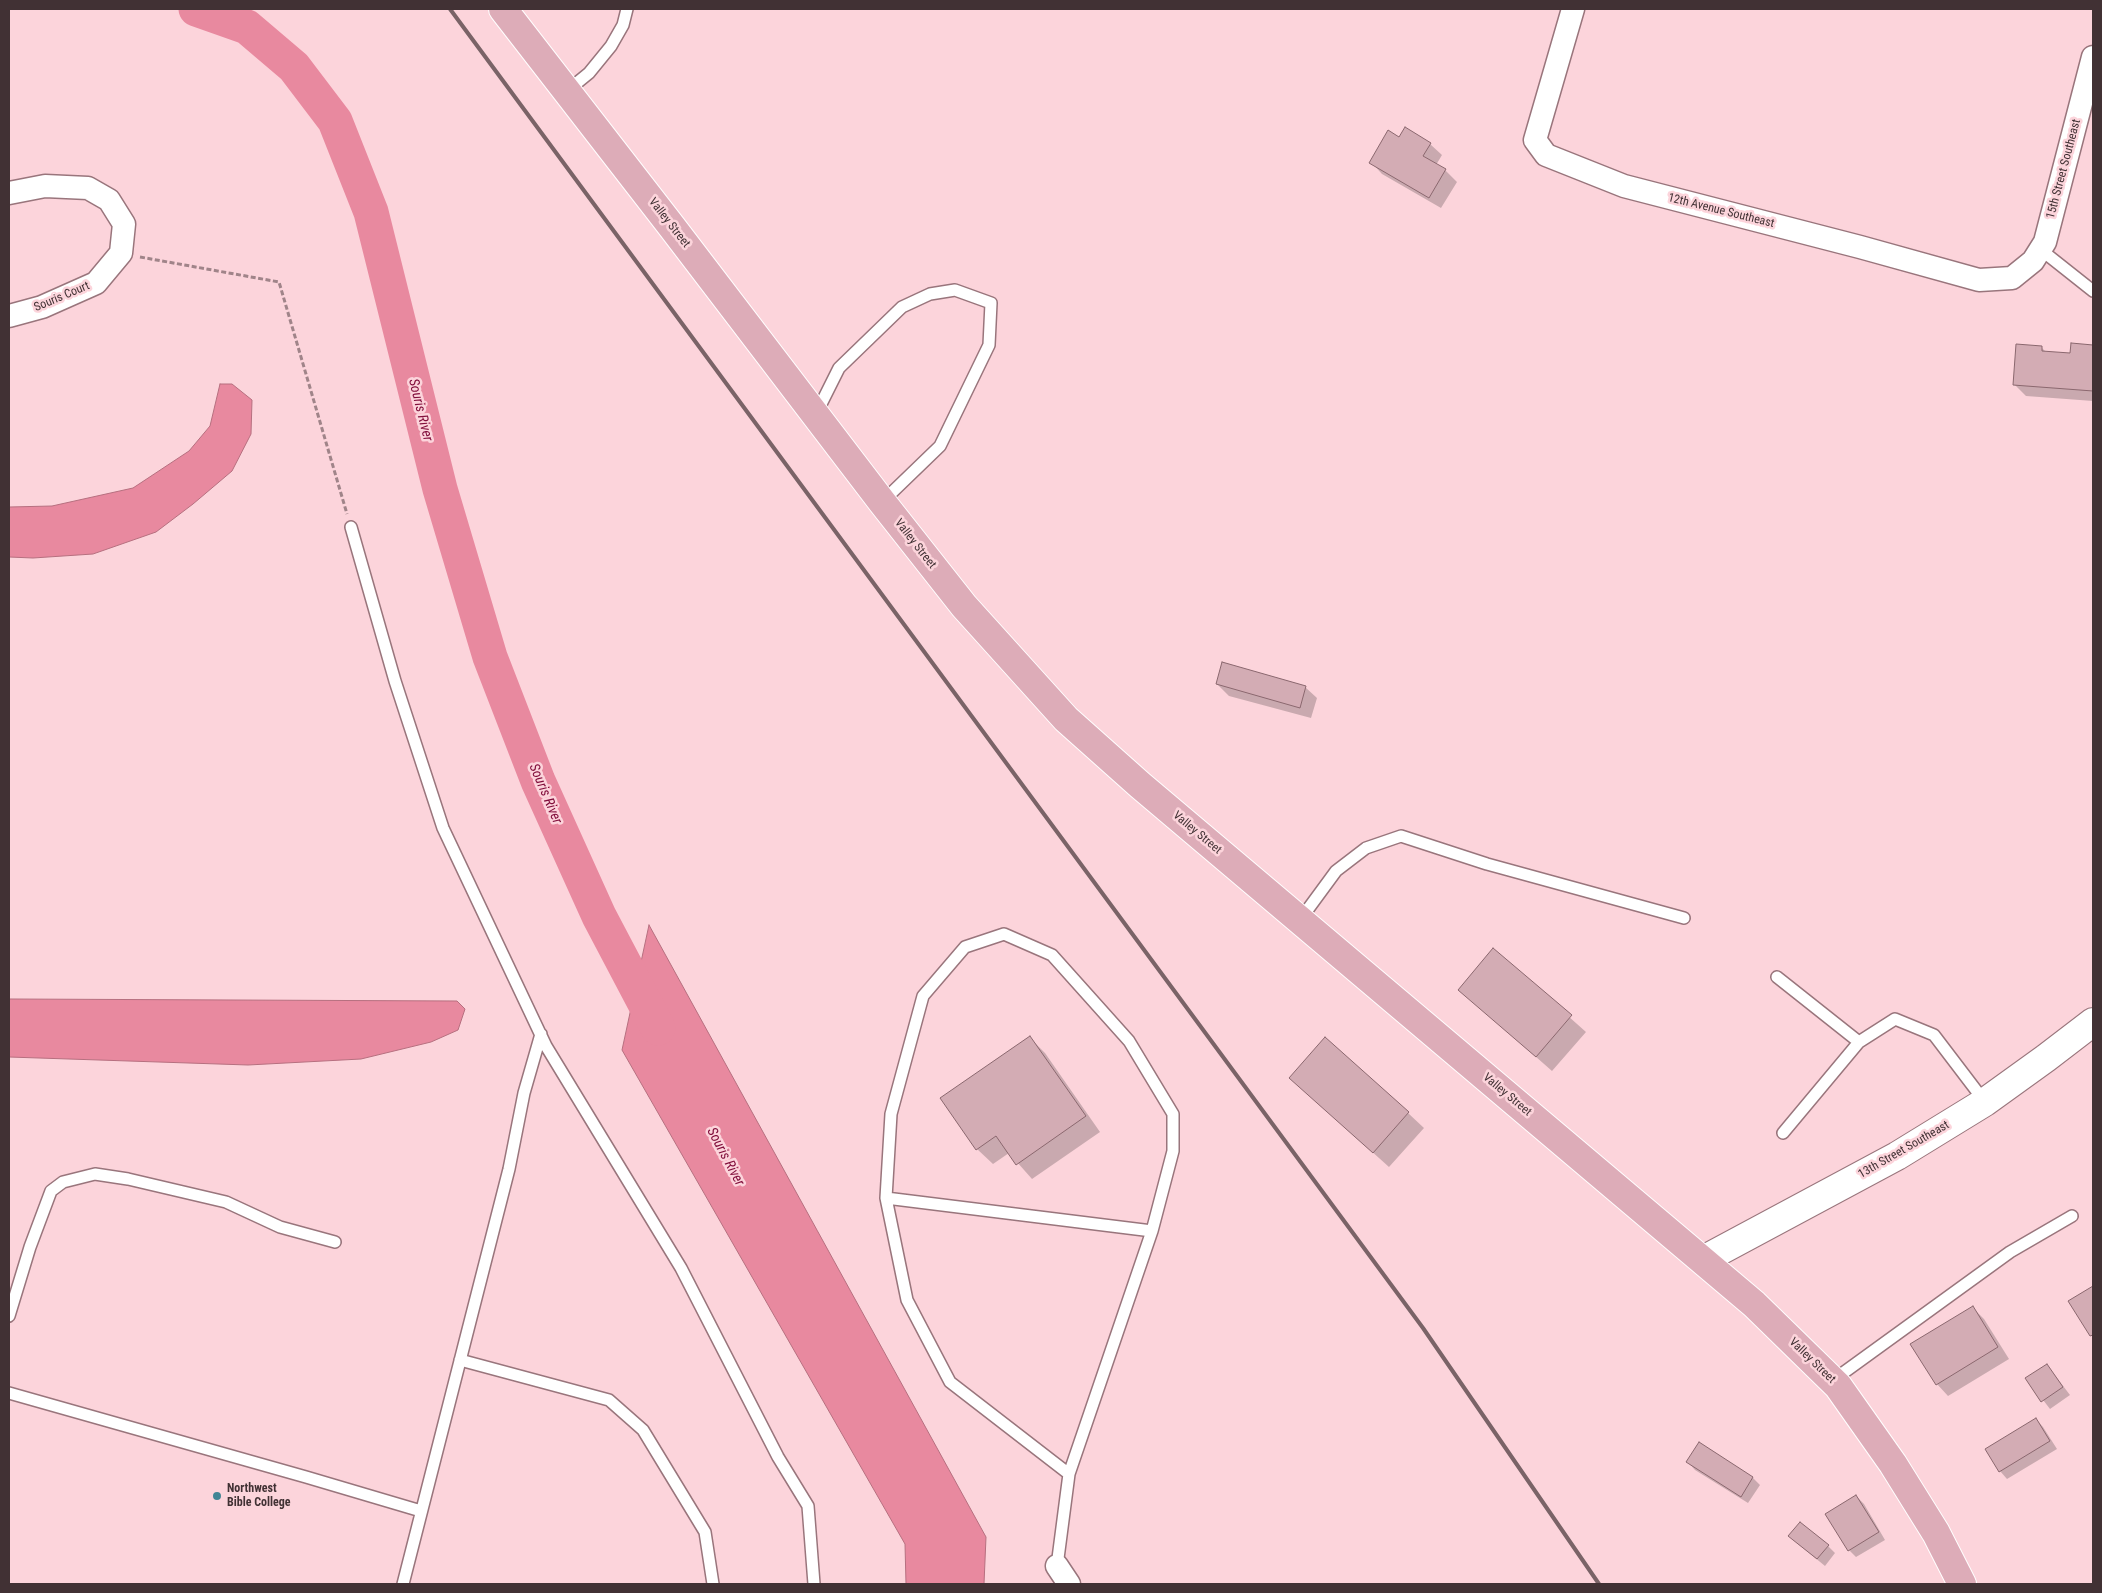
<!DOCTYPE html>
<html>
<head>
<meta charset="utf-8">
<style>
	body { margin:0 }
	#map { position:relative; width:2102px; height:1593px; overflow:hidden; background:#fcd4db; font-family:"Roboto Condensed",sans-serif }
	canvas { display:block }
	.frame { position:absolute; inset:0; border:10px solid #413134; pointer-events:none }
</style>
</head>
<body>
<div id="map">
<canvas width="2102" height="1593"></canvas>
<div class="frame"></div>
</div>
<script>
const ctx = document.querySelector('canvas').getContext('2d');
ctx.lineJoin = 'round';
function fillPath(path, color) { ctx.fillStyle = color; ctx.fill(path, 'evenodd'); }
const toPath = rows => new Path2D(rows.map(r => 'M' + r).join(''));
function trace(path, color, width, dash) { ctx.strokeStyle = color; ctx.lineWidth = width; ctx.lineCap = dash ? 'butt' : 'round'; ctx.setLineDash(dash || []); ctx.stroke(path); }
function label(font, color, halo, rows, align = 'center') {
  ctx.font = font + ' "Roboto Condensed",sans-serif'; ctx.lineWidth = 5; ctx.setLineDash([]); ctx.textBaseline = 'middle'; ctx.strokeStyle = halo; ctx.fillStyle = color; for (const [text, x, y, turn = 0] of rows) {
    ctx.save(); ctx.translate(x, y); ctx.rotate((+turn || 0) * Math.PI / 180); ctx.textAlign = isNaN(turn) ? turn : align; if (halo) ctx.strokeText(text, 0, 0); ctx.fillText(text, 0, 0); ctx.restore();
  }
}
const water = toPath([
	[220,384,232,384,252,400,251,434,232,471,193,504,156,532,93,554,33,558,9,557,9,507,52,506,133,488,189,451,210,426,220,384],
	[649,925,986,1537,984,1584,906,1584,905,1544,622,1050,649,925],
	[9,999,457,1001,465,1009,458,1030,431,1042,361,1059,248,1065,9,1057,9,999]
]);
fillPath(water, '#e8899f');
trace(water, '#b66f7f', 1);
fillPath(toPath([
	[1400,139,1430,144,1442,155,1436,165,1445,170,1457,182,1441,208,1382,174,1371,162],
	[2072,344,2093,346,2093,401,2026,396,2014,384,2041,347,2047,353,2071,355],
	[1217,684,1305,687,1317,698,1311,718,1229,696],
	[1494,950,1586,1032,1552,1071,1460,990],
	[1030,1038,1045,1053,1100,1132,1032,1179,1009,1153,993,1164,977,1149],
	[1290,1078,1408,1113,1424,1128,1389,1167],
	[2093,1288,2093,1338,2070,1302],
	[1972,1307,1984,1319,2009,1359,1948,1396,1937,1384],
	[2047,1365,2070,1395,2050,1409,2027,1379],
	[2036,1419,2043,1427,2057,1449,2007,1479,2000,1471],
	[1699,1444,1753,1478,1760,1485,1748,1503,1695,1470,1688,1462],
	[1856,1496,1864,1504,1885,1540,1856,1557,1849,1550],
	[1797,1543,1828,1546,1835,1553,1825,1566]
]), '#0003');
trace(toPath([
	[196,9,247,27,294,67,335,121,371,212,440,489,490,657,538,781,599,916,658,1028]
]), '#e8899f', 35);
const building = toPath([
	[1405,127,1431,143,1423,156,1446,169,1429,198,1369,163,1388,130,1399,137,1405,127],
	[2071,343,2093,345,2093,391,2013,385,2016,344,2042,346,2042,351,2070,353,2071,343],
	[1222,662,1306,686,1300,708,1216,684,1222,662],
	[1493,948,1572,1015,1536,1057,1458,990,1493,948],
	[1030,1036,1086,1116,1016,1165,996,1136,976,1150,940,1098,1030,1036],
	[1325,1037,1409,1112,1373,1153,1289,1078,1325,1037],
	[2093,1286,2093,1335,2090,1336,2068,1301,2093,1286],
	[1973,1306,1998,1347,1936,1385,1910,1344,1973,1306],
	[2047,1364,2063,1387,2041,1402,2025,1378,2047,1364],
	[2036,1418,2050,1441,1999,1472,1985,1449,2036,1418],
	[1699,1442,1753,1477,1741,1497,1686,1462,1699,1442],
	[1856,1495,1879,1532,1848,1551,1825,1514,1856,1495],
	[1800,1522,1829,1545,1817,1559,1788,1536,1800,1522]
]);
fillPath(building, '#d3acb4');
trace(building, '#8a676e', 1);
const service = toPath([
	[567,91,589,73,611,46,623,25,627,9],
	[2040,249,2093,291],
	[816,414,839,368,902,307,930,294,955,290,991,303,989,345,940,446,882,502],
	[351,527,395,681,443,828,546,1046,681,1268,778,1457,808,1506,814,1584],
	[1300,920,1336,871,1366,848,1401,836,1487,864,1684,918],
	[1777,977,1859,1042],
	[1783,1133,1859,1042,1895,1019,1934,1035,1985,1102],
	[886,1198,1152,1231],
	[9,1316,30,1247,51,1191,63,1182,95,1174,128,1179,226,1202,280,1227,335,1242],
	[460,1360,609,1400,643,1430,705,1532,713,1584],
	[1832,1381,2010,1252,2072,1216],
	[9,1393,306,1477,421,1511],
	[1057,1566,1069,1474,1152,1231,1173,1151,1173,1114,1129,1041,1052,955,1004,934,965,947,923,996,891,1114,886,1198,907,1300,950,1382,1069,1474],
	[403,1584,509,1169,524,1093,541,1034]
]);
const minor = toPath([
	[1573,9,1535,140,1546,155,1624,186,1860,247,1979,280,2012,278,2033,261,2045,242,2093,57],
	[9,193,45,186,88,188,109,200,124,224,121,253,96,283,42,307,9,316],
	[1057,1566,1069,1584]
]);
const tertiary = toPath([
	[1703,1260,1897,1156,1985,1102,2046,1058,2093,1022]
]);
const primary = toPath([
	[503,9,672,227,882,502,964,606,1066,719,1140,785,1754,1304,1838,1386,1893,1464,1936,1533,1962,1584]
]);
trace(service, '#99757c', 14);
trace(minor, '#99757c', 25);
trace(tertiary, '#99757c', 30);
trace(primary, '#fff', 30);
trace(toPath([
	[140,257,279,282,347,514]
]), '#a08489', 3, [5, 2.5]);
trace(service, '#fff', 11);
trace(minor, '#fff', 22);
trace(tertiary, '#fff', 28);
trace(primary, '#ddacb8', 28);
trace(toPath([
	[450,9,1423,1328,1599,1584]
]), '#7a6367', 4);
for (const [x, y, r, color] of [
	[217,1496,5,"#418494"]
]) { const dot = new Path2D(); dot.arc(x, y, r, 0, 2 * Math.PI); ctx.fillStyle = color; ctx.fill(dot); trace(dot, '#fcd4db', 2); }
label('12px', '#413134', '#fcd4db', [
	["15th Street Southeast",2064,169,-75],
	["12th Avenue Southeast",1721,211,14],
	["Valley Street",669,223,52],
	["Souris Court",62,297,-23],
	["Valley Street",915,544,52],
	["Valley Street",1197,833,40],
	["Valley Street",1507,1095,40],
	["13th Street Southeast",1904,1150,-30],
	["Valley Street",1812,1361,44]
]);
label('bold 12px', '#413134', '#fcd4db', [
	["Northwest",227,1489],
	["Bible College",227,1503]
], 'left');
label('italic 14px', '#820f3c', '#fcd4db', [
	["Souris River",420,410,76],
	["Souris River",545,794,67],
	["Souris River",725,1157,62]
]);
</script>
</body>
</html>
